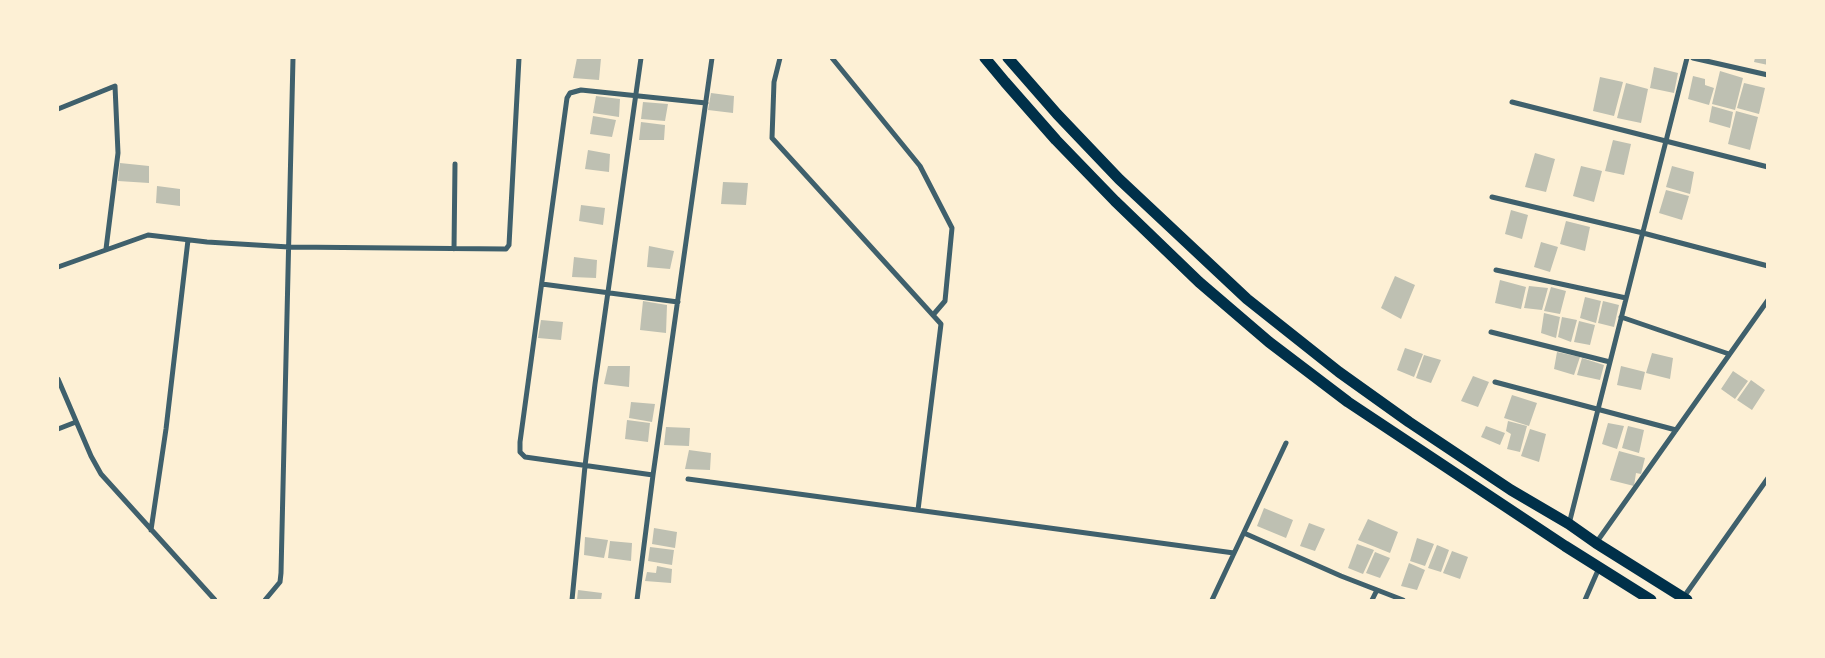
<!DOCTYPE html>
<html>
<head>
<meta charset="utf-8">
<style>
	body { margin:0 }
	#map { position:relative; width:1825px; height:658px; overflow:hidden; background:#fdf0d5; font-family:Montserrat,sans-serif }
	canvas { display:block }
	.frame { position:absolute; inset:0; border:59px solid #fdf0d5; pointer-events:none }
</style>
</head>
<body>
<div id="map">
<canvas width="1825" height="658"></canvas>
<div class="frame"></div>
</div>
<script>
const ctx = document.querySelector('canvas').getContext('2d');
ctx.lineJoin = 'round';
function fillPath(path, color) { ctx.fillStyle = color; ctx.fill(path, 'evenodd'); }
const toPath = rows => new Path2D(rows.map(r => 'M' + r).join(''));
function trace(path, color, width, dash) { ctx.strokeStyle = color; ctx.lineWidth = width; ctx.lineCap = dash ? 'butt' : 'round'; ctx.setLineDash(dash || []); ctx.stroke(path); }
fillPath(toPath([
	[577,58,601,58,599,80,573,78],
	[1755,58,1768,58,1768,65,1754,62],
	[1654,67,1678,73,1674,93,1650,88],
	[1720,71,1743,78,1735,110,1712,104],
	[1693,76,1705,79,1705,85,1714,88,1709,105,1688,99],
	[1600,77,1623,82,1614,116,1593,111],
	[1626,83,1648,89,1641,123,1617,118],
	[1744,83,1765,88,1759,114,1737,108],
	[711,93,734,96,733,113,708,110],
	[596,96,620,99,619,117,593,113],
	[643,102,668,104,665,121,641,119],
	[1712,106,1733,112,1730,128,1709,122],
	[1736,111,1758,117,1750,150,1728,144],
	[593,116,616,120,612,137,590,134],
	[641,122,665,125,664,140,639,140],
	[1613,140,1631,144,1624,175,1605,171],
	[588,150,610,154,609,172,585,169],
	[1535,153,1555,159,1546,192,1525,187],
	[120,163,149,166,149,183,118,181],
	[1581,166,1602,171,1594,202,1573,196],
	[1672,166,1694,172,1690,194,1666,187],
	[723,182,748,183,746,205,721,204],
	[157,186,180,189,180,206,156,203],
	[1666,190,1689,196,1682,220,1659,213],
	[581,205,605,208,603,225,579,221],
	[1511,210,1528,215,1522,239,1505,234],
	[1566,221,1590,227,1585,251,1560,244],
	[1541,242,1558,247,1550,272,1534,267],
	[649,246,674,251,670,269,647,267],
	[574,257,597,260,596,278,572,277],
	[1395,276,1415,285,1401,319,1381,308],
	[1500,280,1526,287,1521,309,1495,303],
	[1529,286,1548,288,1542,310,1524,308],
	[1551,287,1566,291,1560,314,1544,311],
	[1585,297,1601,301,1596,323,1580,318],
	[643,301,667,305,666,333,640,330],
	[1603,301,1619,305,1614,327,1598,323],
	[1544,313,1560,317,1556,338,1541,333],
	[1562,317,1577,320,1571,342,1558,337],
	[541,320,563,322,561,340,538,338],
	[1579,321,1595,325,1590,345,1574,342],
	[1405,348,1423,354,1414,377,1397,370],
	[1557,352,1580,357,1574,375,1554,369],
	[1652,353,1673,358,1670,379,1646,373],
	[1424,355,1441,360,1431,383,1416,378],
	[1582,358,1604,365,1600,380,1577,375],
	[608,366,630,366,629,387,604,384],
	[1621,366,1645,372,1641,390,1617,385],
	[1733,371,1748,381,1735,399,1721,389],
	[1473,376,1489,382,1478,407,1461,401],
	[1751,380,1765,390,1752,410,1737,400],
	[1512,395,1537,403,1529,426,1504,418],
	[631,402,655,404,652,422,629,418],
	[627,420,650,423,648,442,625,439],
	[1508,421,1527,426,1520,452,1507,449,1511,434,1506,431],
	[1608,423,1624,426,1617,449,1602,444],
	[1486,426,1505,433,1500,445,1481,437],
	[1628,426,1644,430,1639,453,1622,448],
	[666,427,690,428,689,446,664,445],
	[1530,429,1546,434,1539,462,1521,456],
	[689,450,711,453,710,470,685,469],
	[1619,451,1645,458,1641,474,1636,473,1634,486,1610,480],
	[1264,508,1293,520,1286,538,1257,526],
	[1368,519,1398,532,1390,553,1358,540],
	[1309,523,1325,529,1315,551,1300,546],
	[654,528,677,532,675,548,652,544],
	[585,537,608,540,604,558,584,555],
	[1417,538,1434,544,1425,566,1410,561],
	[610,541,632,543,631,561,608,558],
	[1357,544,1374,550,1363,574,1348,568],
	[1437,545,1449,550,1441,572,1428,568],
	[650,547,674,550,672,565,648,561],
	[1452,551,1468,557,1460,579,1443,573],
	[1375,552,1390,558,1380,578,1366,573],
	[1409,563,1425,570,1417,590,1401,586],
	[657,566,672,569,671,583,645,581,647,572,656,573],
	[578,590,602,593,601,600,577,600]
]), '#bec0b2');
trace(toPath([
	[780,58,774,82,772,138,941,324,918,510],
	[832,58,920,166,952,228,945,301,933,315],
	[1693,58,1768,75],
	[1512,102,1768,167],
	[58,109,115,86,118,153,106,249],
	[1492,197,1643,233,1768,266],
	[454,249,455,164],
	[58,267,148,235,207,242,289,247,506,249,509,245,519,58],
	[1496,270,1626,298],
	[542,284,678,302],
	[1621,317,1729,354],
	[1491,332,1610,362],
	[58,379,91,456,101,474,215,600],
	[1495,382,1676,430],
	[58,429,76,422],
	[653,475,525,457,520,452,520,442,567,98,570,93,581,90,706,103],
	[688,479,1234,553],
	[1569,524,1687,58],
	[151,530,166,429,188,240],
	[1244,533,1341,576,1403,600],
	[1596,543,1768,300],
	[1683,598,1768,478],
	[265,600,280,582,281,573,293,58],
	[572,600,585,466,595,384,641,58],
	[637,600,653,475,712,58],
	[1212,600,1286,443],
	[1372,600,1377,590],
	[1585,600,1599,568]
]), '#3f606c', 5);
trace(toPath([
	[985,58,1005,82,1056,140,1115,201,1199,282,1269,342,1348,402,1565,546,1651,600],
	[1008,58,1057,114,1119,179,1247,299,1339,372,1409,422,1511,490,1569,524,1596,543,1687,600]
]), '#003049', 11);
</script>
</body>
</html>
